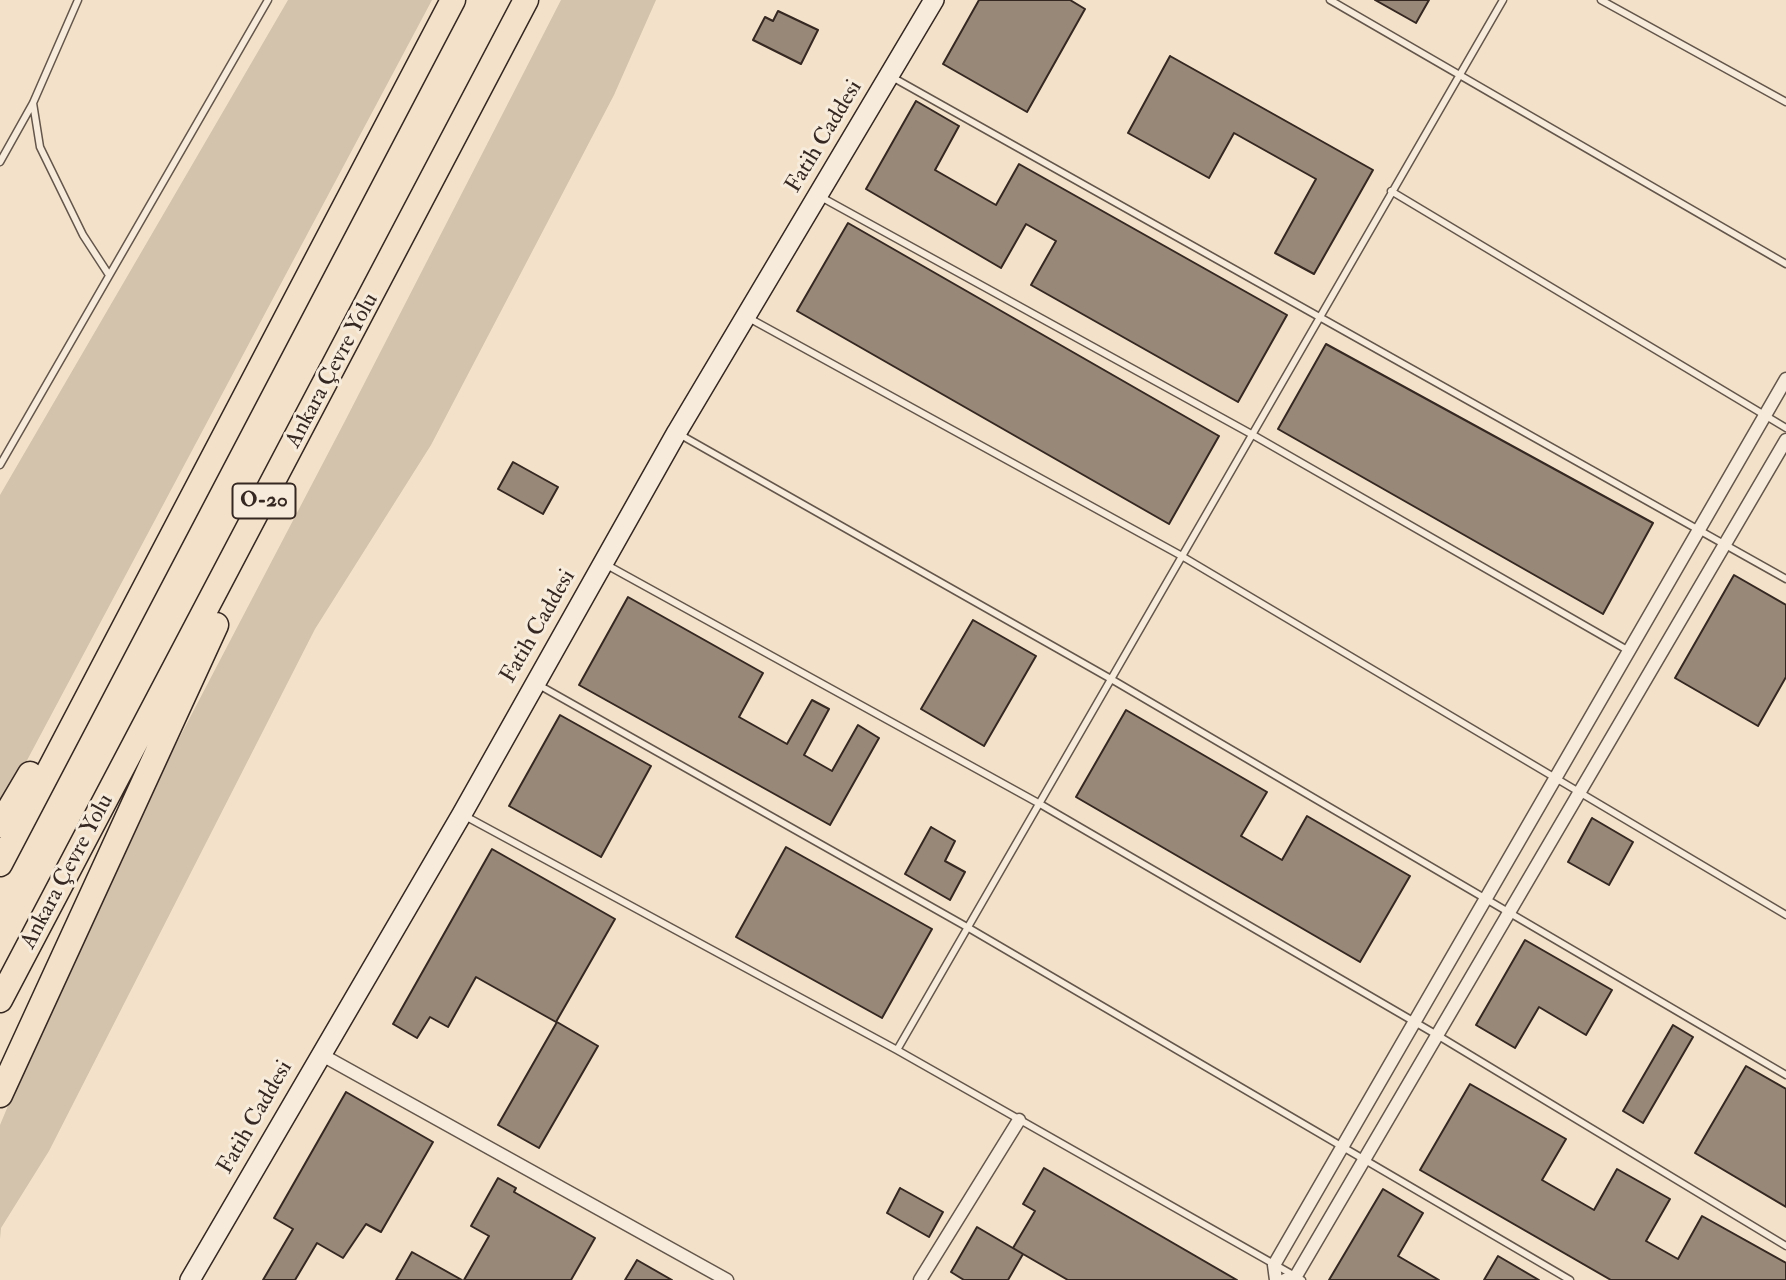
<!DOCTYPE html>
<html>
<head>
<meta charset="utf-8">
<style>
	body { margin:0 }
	canvas { display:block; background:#f3e2c9 }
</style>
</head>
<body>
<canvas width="1786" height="1280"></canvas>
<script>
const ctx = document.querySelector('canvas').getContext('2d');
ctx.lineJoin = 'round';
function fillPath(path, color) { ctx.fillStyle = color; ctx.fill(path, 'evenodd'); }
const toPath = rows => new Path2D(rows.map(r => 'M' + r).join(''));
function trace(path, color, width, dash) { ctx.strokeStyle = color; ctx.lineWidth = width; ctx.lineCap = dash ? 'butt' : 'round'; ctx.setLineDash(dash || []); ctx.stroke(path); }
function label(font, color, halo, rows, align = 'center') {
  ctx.font = font + ' "IM FELL Double Pica",serif'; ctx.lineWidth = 6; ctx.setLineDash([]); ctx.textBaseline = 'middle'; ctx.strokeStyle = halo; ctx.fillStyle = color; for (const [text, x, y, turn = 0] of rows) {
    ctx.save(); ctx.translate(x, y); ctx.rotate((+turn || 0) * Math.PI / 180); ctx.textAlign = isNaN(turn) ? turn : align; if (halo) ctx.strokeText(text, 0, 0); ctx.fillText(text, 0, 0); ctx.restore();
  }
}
fillPath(toPath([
	[288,0,432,0,0,811,0,495],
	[561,0,656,0,614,95,431,445,315,629,49,1151,1,1228,0,1239,0,1125,93,903,345,421]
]), '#d3c2ac');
const building = toPath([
	[979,0,1070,0,1085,9,1027,112,943,64,979,0],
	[1375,0,1429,0,1416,23,1375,0],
	[778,11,818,30,801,64,753,40,765,17,773,21,778,11],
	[1170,56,1373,170,1314,274,1275,253,1316,179,1234,133,1209,178,1128,133,1170,56],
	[916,101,959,126,935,170,996,205,1019,164,1287,315,1238,402,1031,285,1056,241,1026,224,1001,268,866,189,916,101],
	[848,223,1219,436,1169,524,797,311,848,223],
	[1326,344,1653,523,1603,614,1278,429,1326,344],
	[513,462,558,487,543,514,498,489,513,462],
	[1734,575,1786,605,1786,677,1758,726,1675,678,1734,575],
	[628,597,763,673,739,717,787,744,812,700,829,709,804,755,832,771,858,725,879,738,830,825,579,685,628,597],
	[973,620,1036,656,984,746,921,709,973,620],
	[1126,710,1267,792,1241,836,1282,860,1307,816,1410,876,1360,962,1076,797,1126,710],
	[560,715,651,766,601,857,509,806,560,715],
	[1592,818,1633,842,1609,885,1568,862,1592,818],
	[931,827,955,841,945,861,965,872,950,900,905,874,931,827],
	[786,847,932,929,882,1018,736,937,786,847],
	[492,849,615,919,556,1022,476,977,448,1027,430,1017,417,1038,393,1024,492,849],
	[1525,940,1612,990,1586,1035,1539,1007,1515,1048,1476,1025,1525,940],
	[557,1022,598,1046,539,1148,498,1125,557,1022],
	[1673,1025,1693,1037,1643,1123,1623,1111,1673,1025],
	[1746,1066,1786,1089,1786,1207,1695,1153,1746,1066],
	[1470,1084,1566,1139,1542,1180,1594,1210,1617,1169,1670,1199,1646,1241,1678,1259,1702,1216,1786,1263,1786,1280,1611,1280,1420,1170,1470,1084],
	[346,1092,433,1142,381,1232,366,1224,343,1258,317,1243,295,1280,263,1280,293,1229,274,1218,346,1092],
	[1044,1168,1130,1218,1237,1280,1068,1280,1023,1254,1013,1248,1035,1211,1023,1204,1044,1168],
	[498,1178,516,1188,514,1192,595,1238,571,1280,464,1280,489,1236,471,1226,498,1178],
	[900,1188,943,1212,929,1237,887,1213,900,1188],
	[1383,1189,1423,1213,1398,1256,1439,1280,1329,1280,1383,1189],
	[977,1227,1023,1254,1008,1280,964,1280,951,1272,977,1227],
	[412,1252,462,1280,396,1280,412,1252],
	[1498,1256,1539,1280,1484,1280,1498,1256],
	[637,1260,672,1280,625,1280,637,1260]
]);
fillPath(building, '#988878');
trace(building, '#352721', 2);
const lane = toPath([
	[1330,0,1786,264],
	[1601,0,1786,102],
	[892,77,1786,579],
	[33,103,40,147,83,235,109,275],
	[0,162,33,103,78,0],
	[1391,191,1786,428],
	[821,197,1253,435,1629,651],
	[747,317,1180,555,1786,915],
	[679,434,1111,679,1786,1075],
	[0,465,268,0],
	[605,564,1040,804,1437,1035,1786,1246],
	[537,684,967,927,1570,1280],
	[465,816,897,1050,1302,1280],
	[897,1050,1503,0]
]);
const street = toPath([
	[322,1055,727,1280],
	[920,1280,1019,1120],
	[1276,1280,1274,1265,1786,379],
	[1285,1280,1296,1276,1786,440]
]);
const secondary = toPath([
	[190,1280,462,814,677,432,934,0]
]);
const highway = toPath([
	[0,825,30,774],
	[0,864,453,0],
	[0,1000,526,0],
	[0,1095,216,625]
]);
trace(lane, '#64564b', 9);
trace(street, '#64564b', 15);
trace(secondary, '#352721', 22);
trace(highway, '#352721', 27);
trace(lane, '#f7ecdc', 6);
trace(street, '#f7ecdc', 12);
trace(secondary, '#f7ecdc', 19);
trace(highway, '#f3e2c9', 24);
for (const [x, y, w] of [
	[264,501,63]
]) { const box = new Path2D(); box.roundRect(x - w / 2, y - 17.5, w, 35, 5); ctx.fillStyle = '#f7ecdc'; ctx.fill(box); trace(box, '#352721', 2); }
label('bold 21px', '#352721', null, [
	["O-20",264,501]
]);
label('23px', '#352721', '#f7ecdc', [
	["Fatih Caddesi",825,137,-59],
	["Ankara Çevre Yolu",333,371,-62],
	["Fatih Caddesi",539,627,-60],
	["Ankara Çevre Yolu",68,872,-62],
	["Fatih Caddesi",256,1118,-60]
]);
</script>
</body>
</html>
